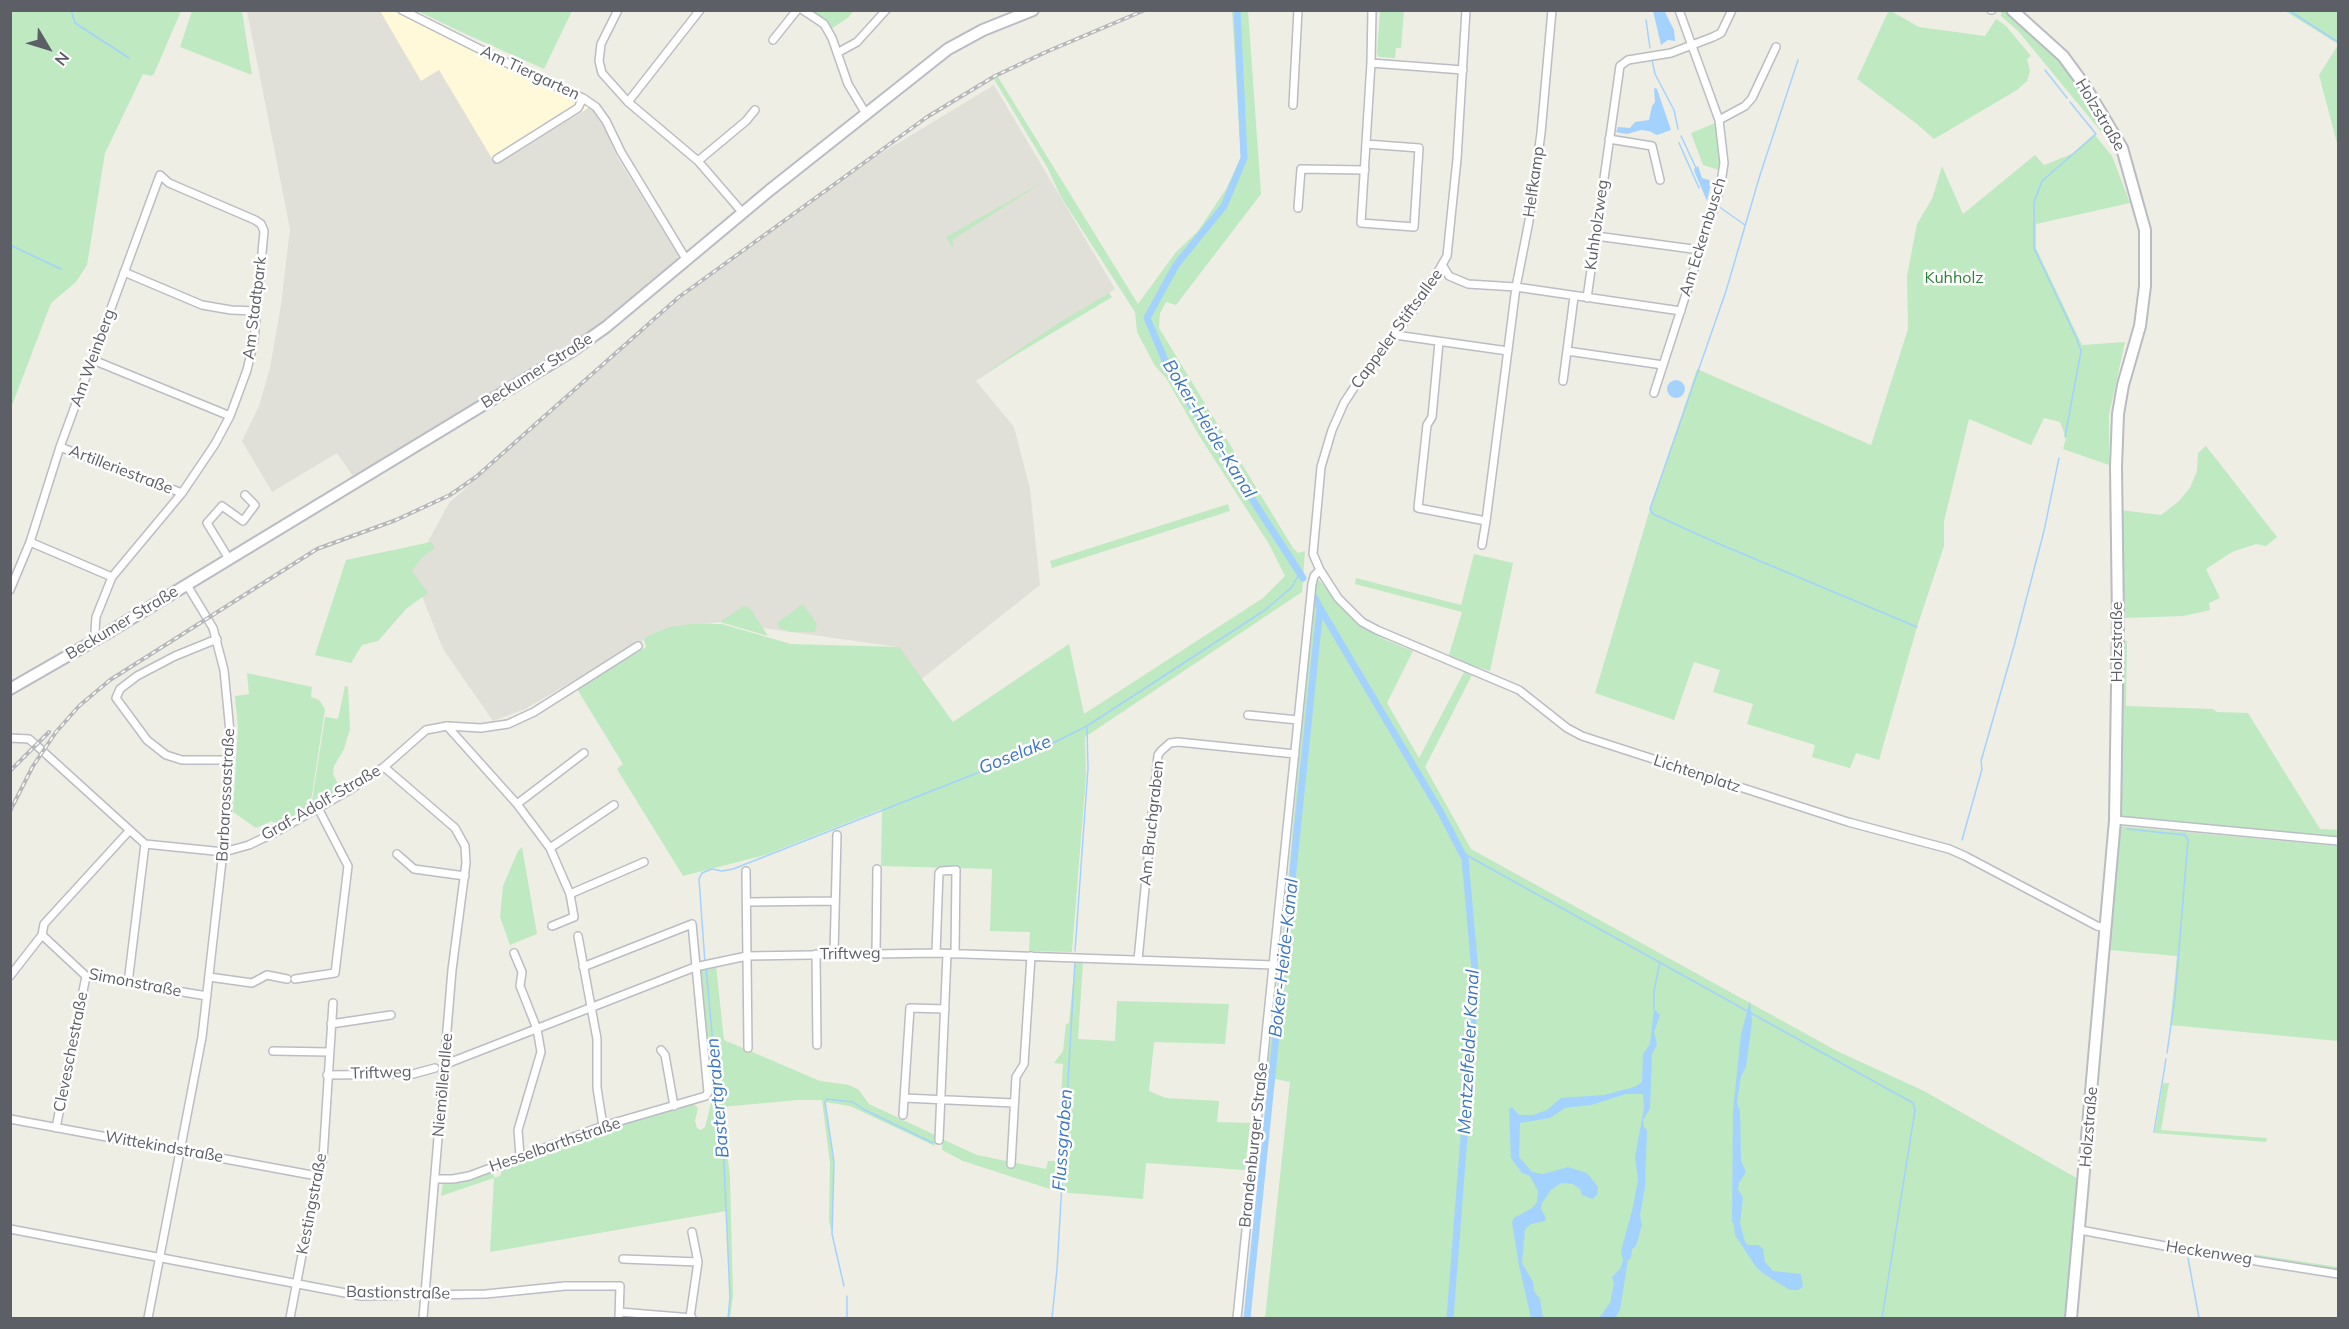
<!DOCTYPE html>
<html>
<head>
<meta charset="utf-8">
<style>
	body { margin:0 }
	#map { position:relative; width:2349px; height:1329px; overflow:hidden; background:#efeee4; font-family:Mulish,sans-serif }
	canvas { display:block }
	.frame { position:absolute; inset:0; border:12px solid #5c5f66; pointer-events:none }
	.north { position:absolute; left:18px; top:18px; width:60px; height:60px; -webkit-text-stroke:4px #fff; paint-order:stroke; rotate:128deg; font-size:16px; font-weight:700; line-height:24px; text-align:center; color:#5c5f66 }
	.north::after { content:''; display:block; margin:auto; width:21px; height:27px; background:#5c5f66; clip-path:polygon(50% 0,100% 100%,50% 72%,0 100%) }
</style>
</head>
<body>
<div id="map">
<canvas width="2349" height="1329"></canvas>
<div class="frame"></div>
<div class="north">N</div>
</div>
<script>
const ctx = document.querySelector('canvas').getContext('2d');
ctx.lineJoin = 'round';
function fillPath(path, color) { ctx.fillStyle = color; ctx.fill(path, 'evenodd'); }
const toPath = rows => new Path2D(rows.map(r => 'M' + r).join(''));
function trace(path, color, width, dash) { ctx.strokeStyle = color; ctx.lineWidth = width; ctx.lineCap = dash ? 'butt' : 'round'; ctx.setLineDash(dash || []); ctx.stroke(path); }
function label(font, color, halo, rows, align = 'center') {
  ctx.font = font + ' Mulish,sans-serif'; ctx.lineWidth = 5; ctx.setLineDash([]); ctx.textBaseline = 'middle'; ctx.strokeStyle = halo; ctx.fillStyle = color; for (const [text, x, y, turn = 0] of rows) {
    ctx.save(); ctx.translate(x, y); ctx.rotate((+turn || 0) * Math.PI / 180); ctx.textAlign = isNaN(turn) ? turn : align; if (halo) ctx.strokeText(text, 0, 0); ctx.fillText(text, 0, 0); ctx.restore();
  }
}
fillPath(toPath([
	[380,11,392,11,435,30,584,100,590,107,508,157,506,155,494,162,439,70,421,81]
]), '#fff8d9');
fillPath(toPath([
	[247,11,380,11,421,81,439,70,494,162,506,154,509,157,590,107,604,127,617,157,678,255,677,259,602,322,576,341,353,476,337,453,272,492,242,441,259,406,270,368,281,305,290,229],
	[994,85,1115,289,976,381,1014,427,1030,489,1040,585,919,681,898,647,720,622,656,633,525,709,493,721,443,649,412,571,449,503,696,285,857,168]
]), '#e0dfd8');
fillPath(toPath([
	[11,10,181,11,154,74,151,76,143,74,105,153,87,265,76,282,51,303,11,408],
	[1889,10,1919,27,1985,36,1996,19,2006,26,2031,56,2027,59,2030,71,2027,81,2017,90,1934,139,1917,124,1857,79],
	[2336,10,2338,12,2338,44,2285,11],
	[192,11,242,11,252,75,180,47],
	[418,11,572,10,572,11,544,69,459,31],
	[808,11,853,11,849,17,831,29],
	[1232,11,1248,11,1261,194,1176,305,1166,302,1160,313,1159,328,1293,548,1298,553,1305,551,1302,592,1085,737,1086,775,1072,952,1029,951,1030,932,990,931,992,869,881,866,882,809,765,855,683,876,617,769,623,764,577,689,646,647,644,639,650,635,670,627,692,624,722,624,791,644,899,647,953,722,1069,644,1084,714,1263,598,1285,576,1269,544,1200,437,1166,378,1155,366,1137,332,1135,312,1061,197,1047,167,994,79,998,77,1138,304,1176,252,1198,231,1226,189,1241,157],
	[1380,11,1404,11,1401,48,1396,48,1395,58,1379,57,1377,54],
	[2006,11,2060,59,2086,94,2118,152,2018,31,2001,16,2001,12],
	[2338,45,2338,147,2319,75],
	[1715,123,1720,152,1719,170,1703,165,1691,133],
	[2094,134,2112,156,2130,203,2036,224,2036,248,2082,345,2125,342,2109,415,2109,465,2063,449,2066,438,2060,422,2044,418,2031,445,1969,419,1944,521,1944,546,1917,627,1879,760,1856,753,1850,768,1812,757,1815,745,1747,724,1753,704,1713,692,1720,670,1694,662,1674,720,1595,693,1650,509,1697,369,1871,445,1908,329,1907,276,1917,224,1932,199,1942,166,1963,214,2035,155,2044,165,2072,154],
	[1045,181,952,240,954,246,952,247,946,237],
	[1109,293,1112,297,984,374,1057,324],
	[2206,446,2277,537,2266,546,2256,544,2232,552,2206,569,2220,598,2209,603,2210,610,2183,616,2121,618,2120,510,2161,515,2178,502,2190,488,2197,471,2198,453],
	[1228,504,1230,511,1052,568,1050,561],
	[431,542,435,548,421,558,412,571,428,593,406,609,378,641,362,645,351,663,315,655,346,560],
	[1474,554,1513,563,1490,671,1448,658,1462,612,1355,584,1356,578,1461,605],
	[1319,580,1354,620,1386,640,1413,651,1387,703,1419,758,1464,672,1472,675,1425,767,1471,849,1837,1051,1924,1091,2080,1180,2068,1318,1265,1318,1290,1082,1266,1077,1282,946,1315,584],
	[803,604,817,624,815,632,791,632,780,628,777,623],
	[744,606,749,607,768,636,720,622],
	[2121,641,2127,641,2126,706,2213,709,2217,712,2248,713,2320,829,2338,830,2338,840,2119,818],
	[247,673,312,687,311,697,319,700,325,709,310,808,276,824,272,821,256,828,233,812,238,727,235,696,249,694],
	[345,686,348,687,350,729,344,749,334,766,333,774,337,782,344,788,316,804,312,801,325,717,338,719],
	[2119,826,2338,846,2338,1041,2170,1025,2177,956,2109,950],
	[522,847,537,934,510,945,500,917,503,886,518,851],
	[1075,961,1083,962,1078,1039,1115,1041,1117,1001,1229,1004,1225,1044,1154,1042,1149,1091,1166,1098,1219,1101,1217,1122,1250,1123,1245,1170,1146,1163,1143,1199,1059,1192,963,1161,942,1150,942,1139,977,1155,1046,1169,1048,1161,1057,1161,1063,1064,1054,1063,1063,1051,1066,1024,1069,1023],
	[716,966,724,1040,820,1081,849,1085,859,1090,869,1104,935,1135,935,1146,850,1106,825,1102,834,1162,832,1234,829,1221,830,1163,822,1100,797,1100,722,1107,730,1177,733,1296,730,1318,728,1318,730,1298,726,1211,490,1252,494,1178,441,1196,443,1183,462,1181,491,1171,495,1178,501,1175,501,1167,598,1131,603,1133,608,1132,609,1127,693,1103,698,1108,695,1121,697,1128,701,1130,705,1127,713,1095,711,1092,700,971],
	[2163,1083,2169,1083,2161,1130,2267,1138,2266,1142,2155,1133],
	[2192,1245,2338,1267,2338,1273,2191,1250]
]), '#bee9c1');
fillPath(toPath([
	[1653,11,1665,12,1674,30,1675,41,1668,40,1661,45],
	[1654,88,1657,89,1671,130,1657,135,1649,131,1641,130,1627,134,1616,132,1618,127,1630,128,1635,122,1649,120,1652,106,1655,102],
	[1698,166,1702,178,1709,180,1711,183,1707,201,1695,173,1694,169],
	'1667 389a9 9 0 1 1 18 0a9 9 0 1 1-18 0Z',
	[1750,1001,1752,1022,1746,1067,1741,1076,1737,1103,1740,1111,1741,1161,1746,1172,1739,1183,1738,1189,1743,1198,1740,1223,1745,1242,1748,1245,1759,1245,1763,1249,1765,1262,1773,1271,1801,1274,1803,1287,1798,1290,1790,1290,1764,1274,1756,1267,1735,1235,1734,1225,1732,1221,1733,1110,1741,1034],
	[1654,1009,1660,1015,1654,1032,1657,1045,1652,1054,1650,1109,1643,1120,1644,1127,1647,1130,1645,1187,1640,1215,1642,1225,1636,1246,1632,1249,1631,1258,1628,1260,1620,1310,1615,1318,1599,1318,1610,1303,1614,1283,1612,1277,1620,1269,1623,1260,1621,1251,1633,1207,1638,1180,1635,1157,1644,1108,1643,1094,1626,1094,1591,1105,1565,1108,1550,1118,1520,1123,1519,1157,1532,1172,1543,1174,1568,1167,1587,1173,1598,1187,1597,1195,1592,1199,1582,1195,1580,1189,1573,1184,1561,1183,1551,1190,1542,1203,1541,1209,1546,1218,1545,1221,1531,1224,1525,1229,1522,1263,1533,1282,1534,1291,1540,1299,1543,1318,1531,1318,1519,1265,1512,1223,1514,1218,1532,1208,1537,1202,1538,1191,1530,1176,1522,1173,1511,1158,1509,1109,1512,1107,1519,1115,1533,1115,1547,1110,1561,1098,1604,1095,1634,1087,1642,1082,1643,1054,1650,1044]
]), '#a4d2ff');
trace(toPath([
	[71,10,75,23,129,58],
	[2288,10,2338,42],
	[1646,20,1650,48],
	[1652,60,1655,74,1674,110,1678,129],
	[1798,60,1760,175,1726,291,1650,509,1653,514,1717,543,1917,627],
	[2045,70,2067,98],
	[1681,136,1696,168],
	[1679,143,1699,188],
	[1718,206,1745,225],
	[10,245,61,269],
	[2065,437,2081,351,2076,337,2034,248,2034,202,2042,181,2096,134,2070,102],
	[2127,829,2185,835,2188,840,2175,997,2167,1053],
	[1962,840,1982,769,1981,761,2014,646,2044,531,2059,458],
	[1459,851,1913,1103,1915,1110,1882,1318],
	[1075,951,1088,768,1087,728],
	[705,963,699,879,702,873,712,869,722,871,733,869,1051,744,1087,726,1265,610,1292,587,1300,572],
	[706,968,724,1163,730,1298,728,1318],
	[1654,1009,1654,991,1660,962],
	[2154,1132,2166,1059],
	[2188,1258,2199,1318],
	[844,1286,832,1234,834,1162,825,1102,827,1099,853,1102,863,1109,933,1143],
	[847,1296,847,1318],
	[1052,1318,1057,1269,1075,961]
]), '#a4d2ff', 1.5);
trace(toPath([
	[1237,10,1244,158,1224,206,1176,265,1147,318,1170,372,1303,578],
	[1320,608,1440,811,1465,859,1476,982,1450,1318],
	[1247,1318,1320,608,1315,598]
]), '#a4d2ff', 7);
const minor = toPath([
	[402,10,535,77,583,98,596,107,606,121,621,152,686,259],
	[618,10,601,44,599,61,602,73,628,102],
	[700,10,628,102,698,161,742,212],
	[803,10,824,24,832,38,848,84,866,114],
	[1372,10,1371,63,1463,70],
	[1466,10,1457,159,1447,256,1424,296,1357,383,1344,403,1332,430,1321,467,1313,554,1320,570,1338,598,1362,622,1377,630,1519,690,1567,728,1582,736,1848,822,1949,849,1965,856,2097,926,2105,928],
	[1991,10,1992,10],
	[773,40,797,10],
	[837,53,857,42,886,10],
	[1293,105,1298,10],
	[1719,120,1745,106,1752,98,1776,47],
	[1609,139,1652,146,1660,180],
	[1366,144,1419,148,1414,227,1361,223,1371,63],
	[497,159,578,108,583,98],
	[698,161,746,121,755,110],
	[1298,208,1301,169,1365,170],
	[1596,236,1700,250],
	[1443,266,1449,276,1468,284,1516,287,1681,311],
	[124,272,202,305,231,310,257,311],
	[1587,298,1620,66,1628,60,1671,53,1713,37,1721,33,1732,10],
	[1395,335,1508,351],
	[1439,342,1432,417,1427,425,1418,508,1486,521,1516,287,1529,221,1541,133,1552,10],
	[1567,351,1663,365],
	[93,360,230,416],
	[1563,381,1574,297],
	[1654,393,1720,189,1724,163,1719,120,1679,10],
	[60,447,182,493],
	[30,542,112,577],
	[1482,545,1486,521],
	[229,559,207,523,222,506,243,521,255,505,245,495],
	[10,590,30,542,60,447,160,175,169,183,255,220,261,224,264,231,254,340,247,370,230,416,215,444,182,493,112,577,96,617,95,631,97,639],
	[217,639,175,656,137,676,120,689,116,698,147,740,166,755,182,760,230,760],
	[1248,715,1298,720],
	[447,726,517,804,550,848,570,894,574,917,552,926],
	[10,738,29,739,36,745,145,844,224,852,249,845,276,832,348,791,384,767,426,730,447,726,481,728,508,724,534,712,638,646],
	[384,767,455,828,465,846,466,863,452,970,423,1318],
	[517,804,584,753],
	[2115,820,2338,841],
	[550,848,614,805],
	[397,854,414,869,465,876],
	[746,871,748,1048],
	[570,894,644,862],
	[747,902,835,901],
	[42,935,86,976,207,996],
	[578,936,597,1039,597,1088,603,1126],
	[514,953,522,972,520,986,537,1029,541,1052,518,1130,520,1156],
	[876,953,877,869],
	[936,953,939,873,941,871,956,870,955,954],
	[816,954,817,1045],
	[834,954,837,835],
	[1138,960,1158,755,1161,751,1170,743,1178,742,1295,754],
	[10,976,42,935,44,924,129,831],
	[209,977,252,983,267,975,287,979],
	[295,979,335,973,348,866,318,808],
	[128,983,145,844],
	[331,1024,391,1015],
	[661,1050,665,1055,674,1106],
	[273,1051,329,1052],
	[446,1064,695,967,747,956,936,953,1274,965],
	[327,1075,413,1074,435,1068],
	[904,1098,1014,1103],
	[903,1115,910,1008,945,1009],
	[10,1119,317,1176],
	[56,1128,86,976],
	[939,1140,947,954],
	[1011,1164,1016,1077,1024,1064,1031,956],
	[435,1179,453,1179,469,1176,603,1126,706,1096,708,1092,692,924,583,967],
	[10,1229,361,1296,486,1294,565,1286,620,1286,619,1318],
	[2080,1230,2181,1249,2338,1274],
	[623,1259,698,1262],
	[620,1312,692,1318],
	[690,1317,698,1262,692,1232],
	[148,1318,202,1037,227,816,230,732,224,670,213,628,187,585],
	[290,1318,317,1176,323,1159,333,1003],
	[1237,1318,1312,584,1314,576,1320,570]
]);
const secondary = toPath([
	[2012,10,2063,56,2085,86,2122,148,2145,230,2145,286,2140,326,2123,385,2118,414,2116,466,2118,620,2115,820,2071,1318],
	[10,689,104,635,572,351,606,327,770,190,948,49,983,30,1033,10]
]);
trace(minor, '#bbbdc4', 10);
trace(secondary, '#b9bcc3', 14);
trace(minor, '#fff', 7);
trace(secondary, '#fff', 10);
const rail = toPath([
	[10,771,49,732],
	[10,811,33,766,56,732,79,706,110,680,317,549,396,520,450,495,476,477,679,297,927,117,995,76,1046,52,1145,10]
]);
trace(rail, '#b7b8b9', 4);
trace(rail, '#fff', 1.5, [4.5]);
label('16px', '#5c5f66', '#fff', [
	["Am Tiergarten",530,73,25],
	["Holzstraße",2100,115,59],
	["Helfkamp",1534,182,-82],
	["Kuhholzweg",1597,225,-82],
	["Am Eckernbusch",1703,237,-73],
	["Am Stadtpark",255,308,-83],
	["Cappeler Stiftsallee",1397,329,-54],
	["Am Weinberg",93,358,-70],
	["Beckumer Straße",537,371,-32],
	["Artilleriestraße",121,470,21],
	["Beckumer Straße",122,623,-31],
	["Holzstraße",2117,642,-90],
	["Lichtenplatz",1697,774,18],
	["Barbarossastraße",226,795,-87],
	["Graf-Adolf-Straße",321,803,-30],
	["Am Bruchgraben",1152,823,-84],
	["Triftweg",850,954,-1],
	["Simonstraße",135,983,11],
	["Cleveschestraße",71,1052,-79],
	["Triftweg",381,1073,-2],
	["Niemöllerallee",443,1085,-85],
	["Holzstraße",2089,1127,-85],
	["Hesselbarthstraße",555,1145,-19],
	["Brandenburger Straße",1254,1145,-84],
	["Wittekindstraße",164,1147,10],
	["Kestingstraße",312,1204,-79],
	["Heckenweg",2209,1253,9],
	["Bastionstraße",398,1293,1]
]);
label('16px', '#2e8237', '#fff', [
	["Kuhholz",1954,278]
]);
label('italic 18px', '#3b76c3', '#fff', [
	["Boker-Heide-Kanal",1209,429,58],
	["Goselake",1015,755,-22],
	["Boker-Heide-Kanal",1284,958,-84],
	["Mentzelfelder Kanal",1469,1052,-87],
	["Bastertgraben",718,1098,-95],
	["Flussgraben",1063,1140,-86]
]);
</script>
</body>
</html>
